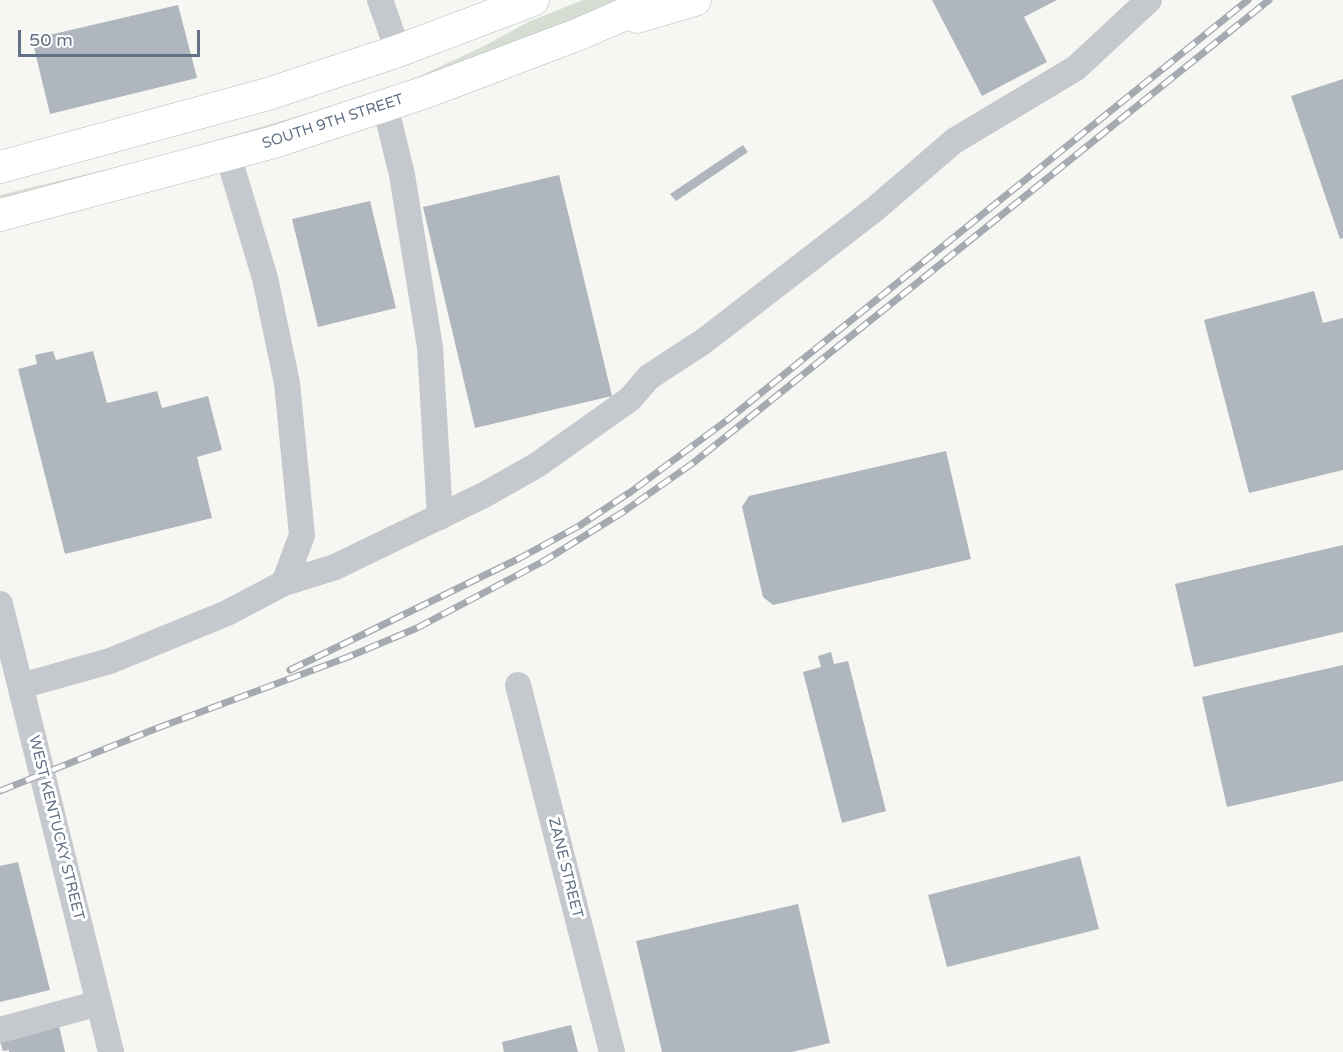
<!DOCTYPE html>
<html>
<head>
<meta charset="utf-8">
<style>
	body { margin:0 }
	#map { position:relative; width:1343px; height:1052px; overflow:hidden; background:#f6f6f2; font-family:"Varela Round",sans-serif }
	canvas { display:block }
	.scale { position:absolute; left:18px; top:30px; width:182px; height:27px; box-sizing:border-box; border:3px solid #637286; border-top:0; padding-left:8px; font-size:18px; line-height:21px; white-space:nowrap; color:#637286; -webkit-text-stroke:4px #fff; paint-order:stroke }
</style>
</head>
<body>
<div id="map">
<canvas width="1343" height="1052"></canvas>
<div class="scale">50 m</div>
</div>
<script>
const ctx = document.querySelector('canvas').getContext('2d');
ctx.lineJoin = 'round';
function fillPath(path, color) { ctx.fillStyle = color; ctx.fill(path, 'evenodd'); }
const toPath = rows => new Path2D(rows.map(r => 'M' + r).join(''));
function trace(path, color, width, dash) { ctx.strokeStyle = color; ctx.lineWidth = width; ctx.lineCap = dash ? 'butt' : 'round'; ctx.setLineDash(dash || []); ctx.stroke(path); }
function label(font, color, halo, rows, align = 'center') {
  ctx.font = font + ' "Varela Round",sans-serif'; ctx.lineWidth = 6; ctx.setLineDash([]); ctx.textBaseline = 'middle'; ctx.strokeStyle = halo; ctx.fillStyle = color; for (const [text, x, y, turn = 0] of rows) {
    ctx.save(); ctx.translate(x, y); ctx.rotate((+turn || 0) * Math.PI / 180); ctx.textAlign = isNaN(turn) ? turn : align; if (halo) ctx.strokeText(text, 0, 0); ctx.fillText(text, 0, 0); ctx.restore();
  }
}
fillPath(toPath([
	[583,0,626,0,536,39,267,131,0,199,0,195,166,155,356,99,409,81,486,45,528,22]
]), '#d6ded3');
fillPath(toPath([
	[932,0,1057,0,1024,17,1047,62,982,96],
	[178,5,197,78,50,114,32,39],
	[1343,79,1343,238,1340,239,1291,96],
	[743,145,748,152,676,201,670,194],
	[559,175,612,396,475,428,423,207],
	[370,201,396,308,318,327,292,219],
	[1314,291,1323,323,1343,318,1343,470,1249,493,1204,320],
	[53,351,56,360,93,351,107,403,157,391,162,408,208,396,222,450,197,457,212,518,65,554,18,369,37,364,35,355],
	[946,451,971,559,773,605,763,597,742,507,749,496],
	[1343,545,1343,632,1194,667,1175,584],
	[831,652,834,664,848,661,886,811,842,823,803,672,821,667,818,656],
	[1343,665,1343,781,1227,807,1202,697],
	[1080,856,1099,929,947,967,928,895],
	[18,862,50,990,0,1002,0,866],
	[798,904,830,1043,792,1052,662,1052,636,941],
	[571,1025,578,1052,504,1052,502,1042],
	[59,1026,65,1052,9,1052,9,1050,3,1051,0,1041]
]), '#b0b6bd');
const major = toPath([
	[637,17,695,0],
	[0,167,268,94,398,51,533,0],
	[0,215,274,142,426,92,579,34,657,0]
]);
trace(major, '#b8bbc0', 33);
trace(toPath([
	[380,0,398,51],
	[385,105,402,175,430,347,440,517],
	[284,583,335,567,484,495,537,465,630,399,649,377,704,341,875,209,954,141,1076,68,1149,0],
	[0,604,111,1052],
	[518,685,612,1052],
	[21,686,110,661,227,613,284,583,302,535,287,383,265,278,228,155],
	[0,1030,99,1003]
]), '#c5c8cc', 26);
trace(major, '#fff', 32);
const rail = toPath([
	[290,670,520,558,579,526,632,491,730,418,1248,0],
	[0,791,155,729,348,657,417,628,544,561,623,512,693,463,1269,0]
]);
trace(rail, '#a5aab1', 7);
trace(rail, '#fff', 4.5, [14]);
label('15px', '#637286', '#fff', [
	["SOUTH 9TH STREET",333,122,-18],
	["WEST KENTUCKY STREET",56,828,76],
	["ZANE STREET",565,868,76]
]);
</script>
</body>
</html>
